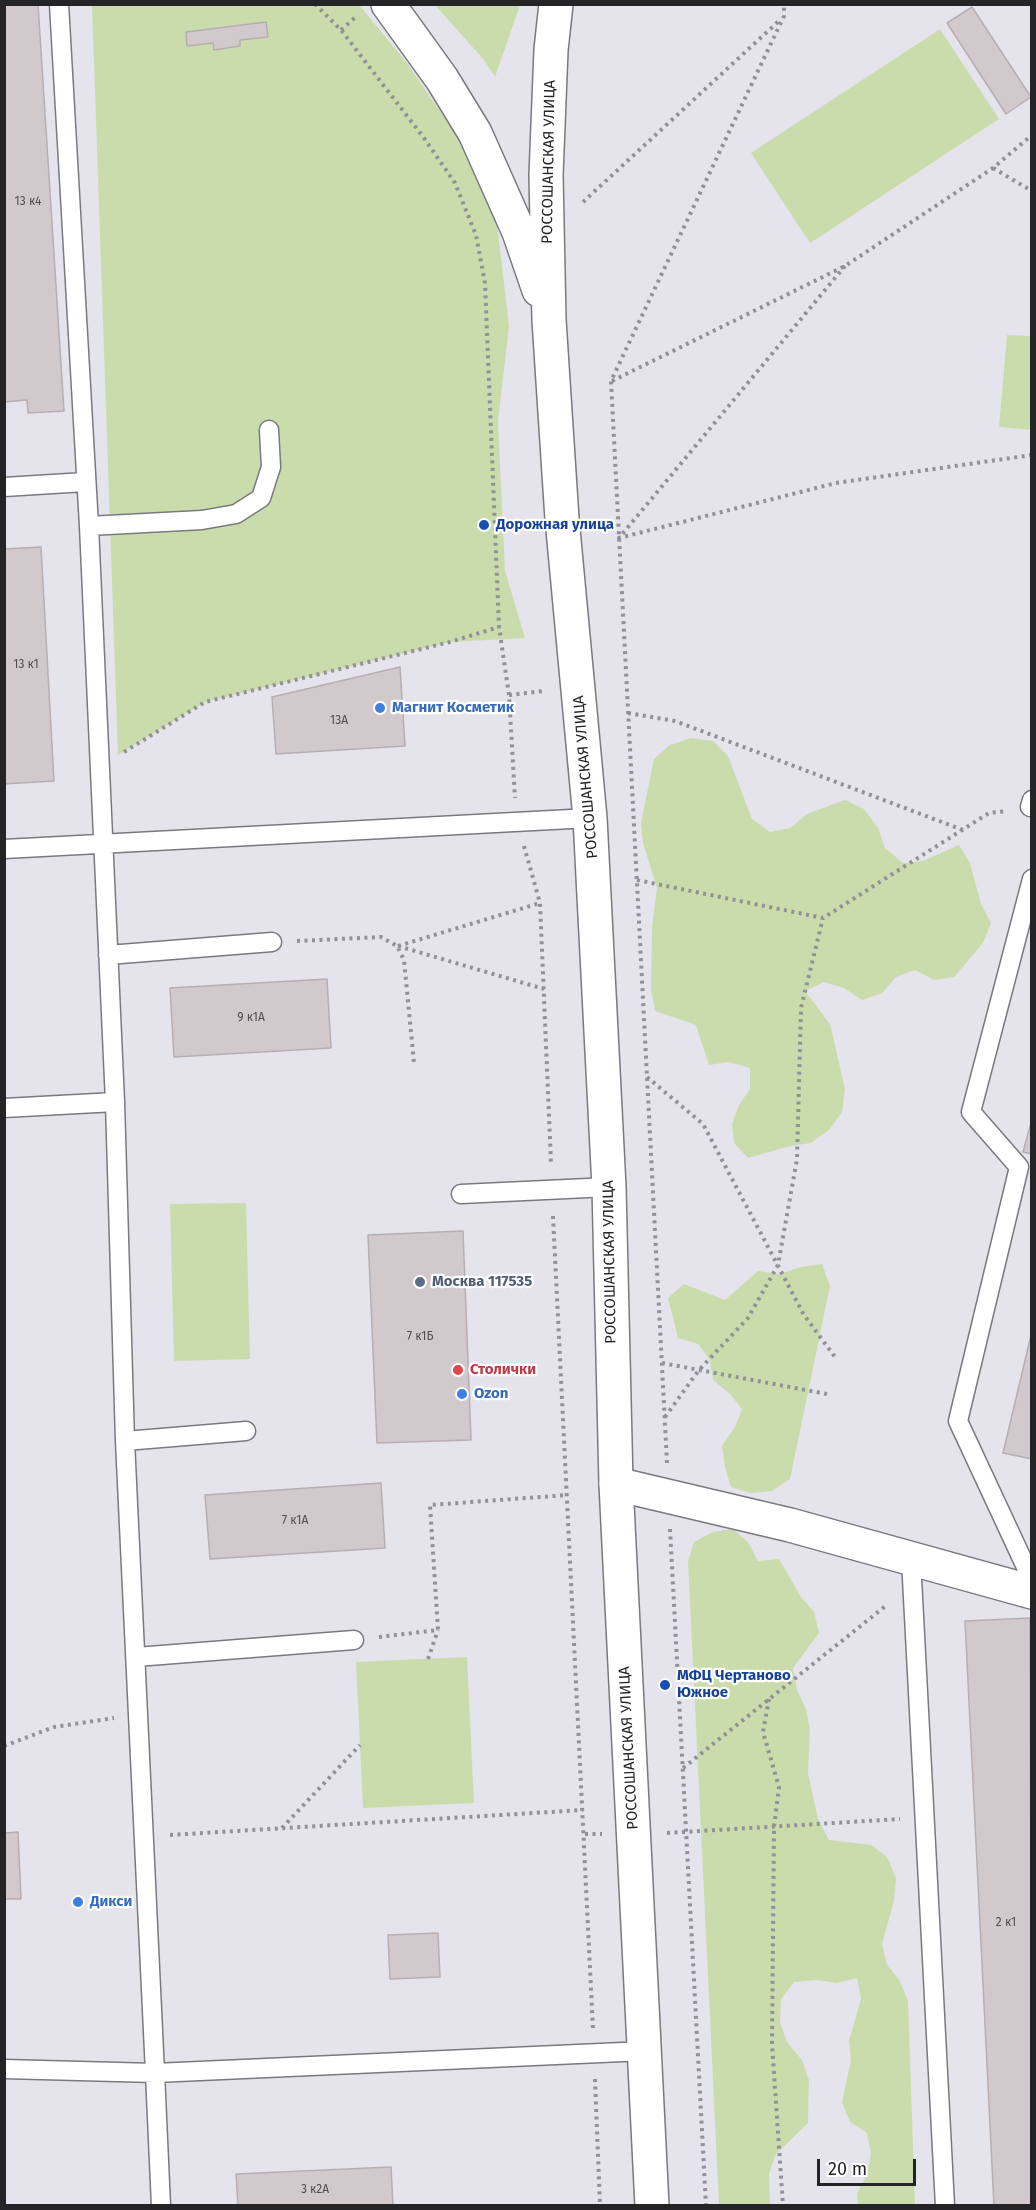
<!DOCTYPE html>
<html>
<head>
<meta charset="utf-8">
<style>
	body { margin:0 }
	#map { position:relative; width:1036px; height:2210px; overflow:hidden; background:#e5e4ec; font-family:"Fira Sans",sans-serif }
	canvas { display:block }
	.frame { position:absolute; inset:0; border:6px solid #242427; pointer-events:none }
	.scale { position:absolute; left:817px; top:2159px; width:99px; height:27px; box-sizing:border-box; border:3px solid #242427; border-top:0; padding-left:8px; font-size:18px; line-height:21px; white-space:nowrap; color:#242427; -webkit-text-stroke:4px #fff; paint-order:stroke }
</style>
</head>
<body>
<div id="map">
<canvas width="1036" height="2210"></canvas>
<div class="frame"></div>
<div class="scale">20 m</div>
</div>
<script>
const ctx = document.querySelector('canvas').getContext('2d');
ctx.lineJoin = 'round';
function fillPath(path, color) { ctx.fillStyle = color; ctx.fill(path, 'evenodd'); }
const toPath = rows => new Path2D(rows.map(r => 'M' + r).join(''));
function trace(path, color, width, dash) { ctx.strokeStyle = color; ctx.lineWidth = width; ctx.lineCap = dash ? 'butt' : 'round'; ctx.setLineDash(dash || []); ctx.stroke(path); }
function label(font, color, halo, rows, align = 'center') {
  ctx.font = font + ' "Fira Sans",sans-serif'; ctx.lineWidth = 4.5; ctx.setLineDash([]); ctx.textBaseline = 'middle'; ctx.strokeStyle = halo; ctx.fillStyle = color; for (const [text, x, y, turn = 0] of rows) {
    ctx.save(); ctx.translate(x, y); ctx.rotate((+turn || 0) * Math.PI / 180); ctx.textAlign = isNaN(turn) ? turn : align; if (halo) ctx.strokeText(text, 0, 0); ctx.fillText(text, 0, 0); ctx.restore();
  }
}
fillPath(toPath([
	[92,5,359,5,407,63,457,136,496,215,509,326,498,421,505,571,525,638,450,642,205,702,118,755],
	[435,5,520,5,495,77,484,60],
	[940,29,999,119,810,243,751,153],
	[1007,335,1031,336,1031,430,999,427],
	[691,738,713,741,728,756,752,819,770,832,790,828,807,814,845,800,864,809,878,828,885,848,903,863,923,861,959,845,970,863,981,904,991,923,983,943,954,977,934,980,915,970,896,977,882,993,862,1000,844,988,824,982,805,991,830,1024,845,1089,842,1112,829,1130,811,1143,790,1146,748,1158,734,1143,732,1124,739,1105,750,1089,750,1068,729,1062,709,1065,696,1025,655,1011,651,990,652,927,657,888,643,843,641,823,654,759,670,745],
	[246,1203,250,1359,174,1361,170,1204],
	[822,1264,830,1286,790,1479,772,1491,751,1493,731,1487,725,1467,722,1446,735,1427,742,1409,729,1393,713,1380,710,1360,698,1344,678,1338,668,1298,684,1284,725,1300,758,1271,779,1274,801,1267],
	[733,1529,748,1542,758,1561,779,1559,801,1597,814,1612,819,1633,793,1668,797,1690,806,1709,810,1730,808,1773,818,1819,829,1840,871,1845,887,1857,896,1878,894,1901,882,1944,887,1965,900,1981,908,2001,915,2205,858,2205,857,2193,867,2175,871,2154,867,2133,850,2122,842,2102,851,2060,849,2041,861,1999,857,1978,837,1983,816,1980,794,1982,781,1999,780,2022,787,2042,802,2060,809,2080,808,2123,776,2154,769,2173,770,2205,719,2205,688,1561,694,1542,713,1532],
	[467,1657,474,1803,363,1808,356,1662]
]), '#cadcab');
const building = toPath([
	[4,4,38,4,64,411,28,413,27,400,4,402,4,4],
	[972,7,1031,97,1006,114,947,23,972,7],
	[266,22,268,37,240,40,240,46,214,50,213,43,187,46,186,32,266,22],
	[41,547,54,781,4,784,4,549,41,547],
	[400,667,405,746,276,754,272,697,400,667],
	[327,979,331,1048,174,1057,170,988,327,979],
	[1032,1119,1032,1154,1023,1152,1032,1119],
	[463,1231,471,1440,377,1443,368,1235,463,1231],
	[1032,1331,1032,1459,1003,1453,1032,1331],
	[381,1483,385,1548,210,1559,205,1495,381,1483],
	[1030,1618,1032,2206,994,2206,965,1621,1030,1618],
	[18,1832,21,1899,4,1899,4,1833,18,1832],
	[438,1933,440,1977,390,1979,388,1935,438,1933],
	[391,2167,393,2206,238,2206,236,2174,391,2167]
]);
fillPath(building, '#d2c9cd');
trace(building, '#b7aeb2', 1.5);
const service = toPath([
	[59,4,89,526,115,1102,125,1441,155,2073,645,2051],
	[4,487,85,482],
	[89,526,202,520,236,514,261,498,271,467,269,430],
	[1030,807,1032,800],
	[4,849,590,818],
	[1032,879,971,1112,1019,1167,958,1421,1032,1580],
	[108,955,272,942],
	[4,1108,115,1102],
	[461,1194,609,1187],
	[125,1441,246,1431],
	[911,1559,945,2206],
	[136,1657,354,1640],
	[4,2069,155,2073,161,2206]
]);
const minor = toPath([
	[616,1484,790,1525,1032,1592]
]);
const tertiary = toPath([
	[388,4,442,79,475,133,519,232,539,290],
	[556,4,551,50,546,175,549,320,562,519,590,818,609,1187,616,1484,652,2206]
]);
trace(service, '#7a7980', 21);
trace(minor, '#7a7980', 36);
trace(tertiary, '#7a7980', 36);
trace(toPath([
	[315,4,341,30,424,138,455,183,476,235,485,283,499,627,509,695,515,798],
	[341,30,358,15],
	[993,168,1032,191],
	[583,202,781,19],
	[845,266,619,538,836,483,1032,455],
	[612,381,845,266,993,168,1032,135],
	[509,695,544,691],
	[628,713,675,721,963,830],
	[124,752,205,702,450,642,499,627],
	[524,846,540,903,551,1163],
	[637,880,823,918,989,813,1007,811],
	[297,941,381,937,397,946,404,960,414,1063],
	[398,946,544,989],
	[398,946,540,903],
	[647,1077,703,1124,804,1315,835,1357],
	[553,1216,593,2029],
	[662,1363,827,1394],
	[665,1417,699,1370,748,1318,778,1265,797,1159,801,1008,823,918],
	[667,1463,611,381,784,16,784,4],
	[670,1529,706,2206],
	[379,1637,438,1630,430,1505,568,1495],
	[428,1659,438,1630],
	[769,1699,763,1732,779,1787,774,1827,772,2044,783,2206],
	[4,1746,54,1727,114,1718],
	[683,1768,888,1604],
	[282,1828,360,1745],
	[667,1833,900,1819],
	[585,1834,602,1834],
	[170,1835,583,1810],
	[595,2079,600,2206]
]), '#929197', 4, [3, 4.5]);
trace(service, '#fff', 18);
trace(minor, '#fff', 33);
trace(tertiary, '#fff', 33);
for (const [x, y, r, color] of [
	[484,525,6,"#1a4fb4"],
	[380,708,6,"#3f7fe0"],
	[420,1282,6,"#5c6f8a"],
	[458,1370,6,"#e0444e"],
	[462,1394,6,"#3f7fe0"],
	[665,1685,6,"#1a4fb4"],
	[78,1902,6,"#3f7fe0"]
]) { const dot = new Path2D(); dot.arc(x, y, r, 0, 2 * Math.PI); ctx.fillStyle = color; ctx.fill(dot); trace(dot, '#fff', 2); }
label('12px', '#504d50', null, [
	["13 к4",28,202],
	["13 к1",26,665],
	["13А",339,721],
	["9 к1А",251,1018],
	["7 к1Б",420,1337],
	["7 к1А",295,1521],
	["2 к1",1006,1923],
	["3 к2А",315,2190]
]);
label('15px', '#242427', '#fff', [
	["РОССОШАНСКАЯ УЛИЦА",549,162,-89],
	["РОССОШАНСКАЯ УЛИЦА",586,777,-95],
	["РОССОШАНСКАЯ УЛИЦА",610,1262,-91],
	["РОССОШАНСКАЯ УЛИЦА",629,1748,-93]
]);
label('bold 15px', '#164399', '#fff', [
	["Дорожная улица",496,525],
	["МФЦ Чертаново",677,1676],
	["Южное",677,1693]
], 'left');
label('bold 15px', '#366cbe', '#fff', [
	["Магнит Косметик",392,708],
	["Ozon",474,1394],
	["Дикси",90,1902]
], 'left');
label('bold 15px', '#4e5e75', '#fff', [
	["Москва 117535",432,1282]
], 'left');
label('bold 15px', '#be3a42', '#fff', [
	["Столички",470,1370]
], 'left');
</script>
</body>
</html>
